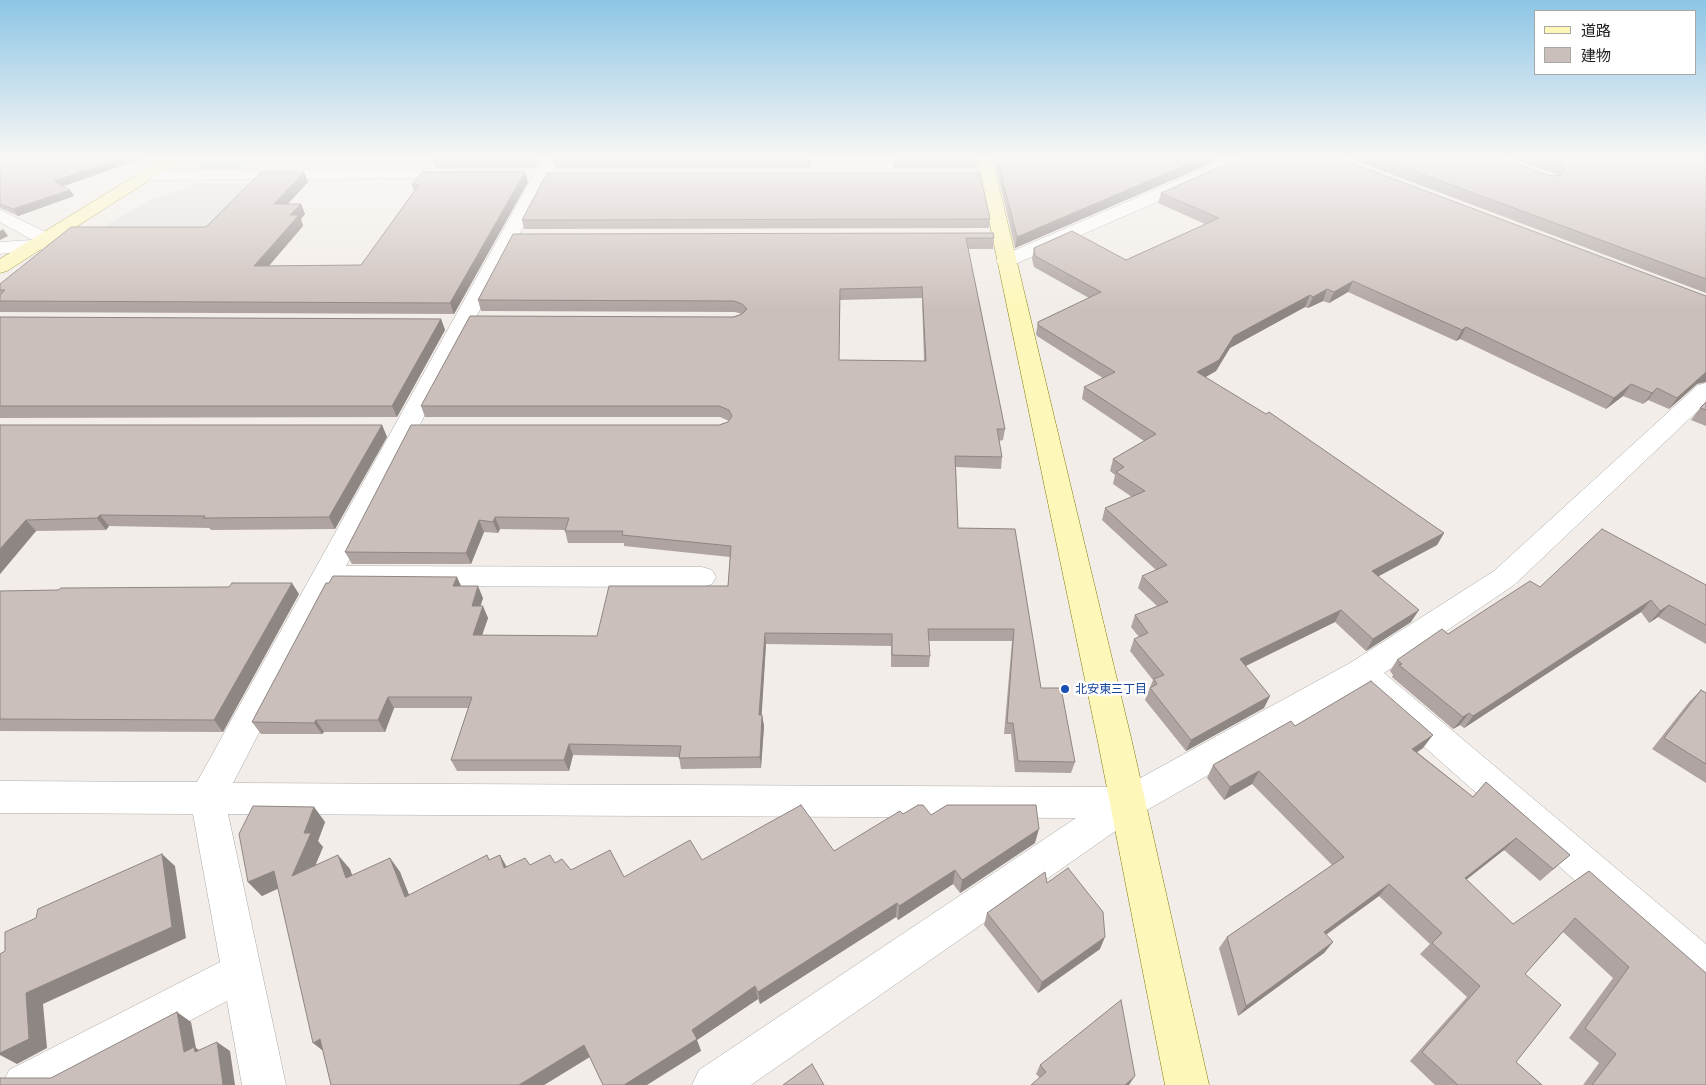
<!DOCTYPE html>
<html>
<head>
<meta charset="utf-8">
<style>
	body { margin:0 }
	#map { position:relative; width:1706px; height:1085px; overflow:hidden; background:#f2ede8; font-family:"Public Sans","Noto Sans JP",sans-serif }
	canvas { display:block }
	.legend { position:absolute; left:1534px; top:10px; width:162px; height:65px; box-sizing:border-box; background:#fff; border:1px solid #a7a7a7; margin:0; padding:6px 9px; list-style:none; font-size:15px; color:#222 }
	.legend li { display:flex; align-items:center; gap:10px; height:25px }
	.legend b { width:25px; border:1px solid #a7a7a7 }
</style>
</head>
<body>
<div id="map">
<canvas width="1706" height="1085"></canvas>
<ul class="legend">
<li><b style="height:6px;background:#fef7ba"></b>道路</li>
<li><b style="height:14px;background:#cbbfbb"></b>建物</li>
</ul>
</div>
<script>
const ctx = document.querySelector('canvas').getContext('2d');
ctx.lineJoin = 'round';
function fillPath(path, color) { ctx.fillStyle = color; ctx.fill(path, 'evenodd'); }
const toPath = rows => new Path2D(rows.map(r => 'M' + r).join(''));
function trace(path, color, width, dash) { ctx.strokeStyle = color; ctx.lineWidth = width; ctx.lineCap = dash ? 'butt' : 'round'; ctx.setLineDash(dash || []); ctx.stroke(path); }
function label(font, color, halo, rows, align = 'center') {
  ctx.font = font + ' "Public Sans","Noto Sans JP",sans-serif'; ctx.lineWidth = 5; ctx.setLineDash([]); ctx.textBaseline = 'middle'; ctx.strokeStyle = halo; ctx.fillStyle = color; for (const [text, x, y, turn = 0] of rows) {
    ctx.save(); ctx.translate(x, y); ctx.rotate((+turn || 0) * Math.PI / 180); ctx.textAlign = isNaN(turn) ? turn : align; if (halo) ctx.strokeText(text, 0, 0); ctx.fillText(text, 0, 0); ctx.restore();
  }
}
fillPath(toPath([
	[197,183,252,184,203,233,100,233,111,222,150,200]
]), '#e2e2e2');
fillPath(toPath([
	[199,158,251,158,245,168,219,176,203,172,196,162,199,158]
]), '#a6dee3');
const street = toPath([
	[543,158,559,158,346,566,702,567,712,570,716,577,712,584,702,587,335,586,233,783,1124,787,1350,663,1494,571,1698,385,1706,383,1706,403,1514,585,1384,673,1706,944,1706,990,1692,984,1359,689,1140,814,751,1085,692,1085,699,1070,1076,818,228,814,286,1085,242,1085,227,1001,68,1085,2,1085,9,1070,220,962,193,814,0,813,0,781,197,782,543,158],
	[1229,158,1252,158,1250,161,1013,265,1006,267,999,265,996,261,999,257,1229,158],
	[457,169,463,170,465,174,463,178,148,180,142,179,140,175,142,171,148,170,457,169],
	[0,210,52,235,54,239,43,249,0,254,0,242,32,240,0,222,0,210]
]);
const secondary = toPath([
	[164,158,184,158,7,271,0,273,0,259,164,158],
	[976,158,992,158,1132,742,1209,1085,1165,1085,1098,742,976,158]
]);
trace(street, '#a9a9a9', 1);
trace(secondary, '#817b00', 1);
fillPath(street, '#fff');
fillPath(secondary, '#fef7ba');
fillPath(toPath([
	[0,158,144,158,63,186,70,190,74,196,18,216,0,208],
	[435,158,541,158,535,168,436,168,433,160],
	[555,158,812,158,811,168,556,168,554,160],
	[893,158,977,158,976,168,893,168],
	[994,158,1223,158,1015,248],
	[1348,158,1501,158,1548,175,1557,176,1556,174,1511,158,1706,158,1706,293],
	[304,172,308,182,288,204,301,204,305,214,301,219,303,226,269,266,361,265,414,191,412,185,528,182,454,314,0,312,0,284,206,227],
	[1161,193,1697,384,1669,409,1648,400,1643,404,1623,396,1606,409,1460,339,1456,341,1348,292,1329,303,1323,301,1308,308,1305,307,1230,348,1216,371,1205,377,1444,533,1437,545,1378,576,1411,622,1366,651,1335,622,1246,666,1264,708,1186,751,1145,700,1153,680,1130,651,1134,639,1139,637,1131,627,1135,615,1157,606,1138,588,1142,576,1156,570,1102,520,1105,508,1132,497,1113,484,1115,475,1110,471,1113,459,1144,441,1082,399,1084,387,1103,378,1037,336,1036,334,1038,322,1089,298,1034,267,1032,259,1034,248,1126,260,1205,224,1158,203],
	[990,219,989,228,524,229,522,220],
	[513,234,994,238,993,249,968,249,1005,429,1003,440,999,441,1002,457,1001,469,956,467,958,528,1015,529,1041,688,1075,762,1071,773,1015,772,1011,734,1004,734,1012,641,929,641,930,656,929,667,891,667,891,646,766,644,761,715,762,715,764,726,761,768,681,769,679,757,573,755,569,771,457,771,451,760,468,708,394,708,385,732,324,732,322,734,261,734,252,722,461,586,483,598,480,606,488,618,482,635,597,636,728,586,730,557,624,546,624,543,568,543,565,531,565,530,500,529,498,533,484,532,471,564,352,564,345,552,728,422,729,421,720,417,425,417,421,406,742,314,735,312,481,311,478,300],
	[922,298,924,361,839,360,840,300],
	[0,317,441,319,445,330,397,417,0,418],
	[1706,402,1706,426,1691,420,1700,408],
	[0,425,382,425,387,437,335,529,211,530,209,528,109,526,106,530,36,531,0,574],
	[1706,585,1706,644,1658,617,1649,623,1641,612,1464,728,1460,725,1453,729,1392,677,1393,675,1390,671,1397,660,1540,587],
	[0,591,299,594,223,732,0,731],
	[1701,690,1706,693,1706,783,1652,749,1689,702],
	[1295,726,1423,748,1417,752,1473,797,1486,782,1570,855,1540,881,1504,850,1466,880,1513,924,1589,871,1706,1085,1583,1085,1599,1063,1569,1038,1613,978,1563,932,1525,974,1516,1062,1542,1085,1435,1085,1410,1061,1467,997,1420,954,1430,944,1379,896,1326,935,1333,942,1324,953,1238,1016,1219,948,1227,937,1332,865,1252,784,1224,800,1207,778,1213,765],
	[314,807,325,822,318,841,323,847,315,866,350,869,352,876,390,858,400,872,409,895,500,855,506,867,555,863,571,870,624,877,702,860,834,851,903,814,931,815,1035,843,960,893,953,884,898,920,896,917,760,1004,758,999,697,1040,701,1051,590,1057,544,1085,331,1085,323,1051,278,888,262,896,248,882],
	[1047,883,1100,949,1038,993,984,925,987,913],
	[1040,1065,1130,1085,1040,1078,1036,1074]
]), '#afa4a1');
fillPath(toPath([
	[121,158,144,158,58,188,54,181],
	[534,158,541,158,535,168,533,160],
	[1202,158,1223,158,1015,248,1017,237],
	[304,172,308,182,278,214,274,204],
	[525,172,528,182,454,314,450,303],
	[70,190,74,196,18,216,13,209],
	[301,204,305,214,301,219,303,226,259,277,254,266,290,215],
	[3,229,8,236,0,240,0,231],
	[1353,281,1348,292,1329,303,1334,292],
	[1327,289,1323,301,1308,308,1313,297],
	[1310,295,1305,307,1230,348,1216,371,1194,384,1197,372,1234,336],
	[441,319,445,330,397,417,392,406],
	[1466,327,1460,339,1456,341,1462,330],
	[1706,372,1706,382,1697,384,1669,409,1677,398],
	[1631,384,1623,396,1606,409,1614,398],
	[1657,388,1648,400,1643,404,1652,393],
	[382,425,387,437,335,529,329,517],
	[100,515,109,526,106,530,97,518],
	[495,517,500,529,498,533,493,522],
	[26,520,36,531,0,574,0,549],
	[479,520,484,532,471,564,466,553],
	[1444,533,1437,545,1366,583,1372,571],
	[457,577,462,588,453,586],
	[292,583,299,594,223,732,214,720],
	[478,586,483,598,477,618,472,606],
	[1651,600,1641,612,1464,728,1473,716],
	[1669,605,1658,617,1649,623,1660,611],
	[483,606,488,618,478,647,473,635],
	[1341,610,1335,622,1235,671,1240,659],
	[1419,610,1411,622,1366,651,1373,639],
	[765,633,766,644,761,726,759,715],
	[1270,696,1264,708,1186,751,1191,740],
	[388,697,394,708,385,732,378,720],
	[1469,713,1460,725,1453,729,1463,717],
	[762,715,764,726,761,768,760,757],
	[316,720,324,732,322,734,314,723],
	[1433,735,1423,748,1403,762,1412,749],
	[569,744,573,755,569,771,564,760],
	[1259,771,1252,784,1224,800,1230,787],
	[314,807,325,822,318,841,323,847,305,890,292,876,304,833],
	[1039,829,1035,843,960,893,962,880],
	[1516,838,1504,850,1453,890,1465,878],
	[162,854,175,866,186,938,43,1004,47,1048,17,1064,0,1055,0,1053,26,993],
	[338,855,350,869,358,892,346,878],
	[500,855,508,869,504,868],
	[390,858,400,872,415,910,405,897],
	[955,870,953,884,898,920,899,906],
	[274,871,286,885,262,896,248,882],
	[1389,884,1379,896,1314,943,1324,932],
	[897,903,896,917,760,1004,758,992],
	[1105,937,1100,949,1038,993,1042,982],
	[1333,942,1324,953,1238,1016,1246,1006],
	[755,986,758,999,697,1040,701,1051,647,1085,624,1085,692,1030],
	[177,1012,191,1022,196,1048,208,1056,184,1052],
	[320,1039,327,1054,313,1043],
	[217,1042,230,1051,235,1085,223,1085],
	[584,1045,591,1056,544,1085,519,1085],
	[1135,1076,1129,1085,1125,1085]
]), '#8e8683');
const building = toPath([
	[0,158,121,158,54,181,70,190,13,209,0,204,0,158],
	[435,158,534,158,533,160,433,160,435,158],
	[555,158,811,158,811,160,554,160,555,158],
	[997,158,1202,158,1017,237,997,158],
	[1240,158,1338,158,1706,296,1706,372,1677,398,1657,388,1652,393,1631,384,1614,398,1466,327,1462,330,1353,281,1334,292,1327,289,1313,297,1310,295,1234,336,1219,360,1197,372,1266,414,1269,412,1444,533,1372,571,1419,610,1373,639,1341,610,1240,659,1270,696,1191,740,1150,688,1157,684,1154,679,1164,675,1134,639,1148,633,1135,615,1168,602,1142,576,1167,565,1105,508,1145,491,1116,472,1124,467,1113,459,1156,434,1084,387,1115,372,1038,325,1038,322,1101,292,1035,256,1034,248,1072,231,1126,260,1219,218,1161,193,1240,158],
	[1379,158,1501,158,1548,175,1560,176,1565,169,1561,164,1545,158,1706,158,1706,279,1379,158],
	[261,172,304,172,274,204,301,204,290,215,299,215,254,266,361,265,419,185,412,185,422,172,525,172,450,303,0,301,0,295,5,290,0,290,0,284,71,227,206,227,261,172],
	[547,173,980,173,990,219,522,220,547,173],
	[993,233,994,238,966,238,1005,429,997,429,1002,457,955,456,958,528,1015,529,1041,688,1061,688,1075,762,1018,761,1013,723,1007,723,1014,629,928,629,930,656,892,655,892,634,765,633,759,715,762,715,760,757,679,758,681,746,569,744,564,760,451,760,472,697,388,697,378,720,316,720,314,723,252,722,326,583,329,583,333,576,457,577,453,586,478,586,472,606,483,606,473,635,597,636,609,586,728,586,731,546,622,535,623,531,565,531,569,518,495,517,493,522,479,520,466,553,345,552,411,425,719,425,728,422,732,416,729,410,719,406,421,406,470,316,734,317,742,314,747,309,742,304,734,301,478,300,513,234,993,233],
	[922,287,926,361,839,360,840,289,922,287],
	[0,317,441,319,392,406,0,406,0,317],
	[1706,402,1706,410,1700,408,1706,402],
	[0,425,382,425,329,517,203,518,205,516,100,515,97,518,26,520,0,549,0,425],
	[1602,529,1706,585,1706,625,1669,605,1660,611,1651,600,1473,716,1469,713,1463,717,1399,665,1402,664,1397,660,1442,629,1448,634,1530,581,1540,587,1602,529],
	[232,583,292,583,214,720,0,719,0,591,58,590,61,588,229,587,232,583],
	[1371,681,1433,735,1412,749,1473,797,1486,782,1570,855,1553,869,1516,838,1465,878,1513,924,1589,871,1706,973,1706,1085,1592,1085,1616,1054,1585,1028,1629,967,1575,918,1525,974,1561,1005,1516,1062,1542,1085,1458,1085,1422,1052,1480,986,1432,943,1442,933,1389,884,1324,932,1333,942,1246,1006,1227,937,1344,857,1259,771,1230,787,1213,765,1291,721,1295,726,1371,681],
	[1701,690,1706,693,1706,764,1664,738,1701,690],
	[801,805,834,851,900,811,903,814,918,805,923,805,931,815,947,805,1036,805,1039,829,962,880,955,870,899,906,897,903,758,992,755,986,692,1030,697,1039,624,1085,603,1085,584,1045,519,1085,331,1085,320,1039,313,1043,274,871,248,882,239,834,253,806,314,807,304,833,311,833,292,876,338,855,346,878,390,858,405,897,487,855,489,860,500,855,504,868,525,858,530,865,550,855,555,863,562,859,571,870,610,850,624,877,690,840,702,860,801,805],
	[162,854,172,927,26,993,29,1039,0,1053,0,954,5,951,5,932,36,918,38,909,162,854],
	[1068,868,1103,912,1105,937,1042,982,987,913,1045,872,1047,883,1068,868],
	[1121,1000,1135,1076,1125,1085,1031,1085,1046,1072,1040,1065,1121,1000],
	[177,1012,184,1052,194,1047,195,1052,217,1042,223,1085,0,1085,0,1078,51,1078,177,1012],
	[812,1064,824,1085,783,1085,812,1064]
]);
fillPath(building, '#cbbfbb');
trace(building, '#8e8683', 1);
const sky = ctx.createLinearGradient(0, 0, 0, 310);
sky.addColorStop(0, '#8dc5e6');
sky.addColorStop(0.51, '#f9f7f5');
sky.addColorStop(1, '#f9f7f500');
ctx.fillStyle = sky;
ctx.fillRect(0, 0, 1706, 310);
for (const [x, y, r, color] of [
	[1065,689,5,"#1a4fb4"]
]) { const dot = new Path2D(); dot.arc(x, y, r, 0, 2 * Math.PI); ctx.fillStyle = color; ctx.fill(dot); trace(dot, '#fff', 2); }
label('12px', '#164399', '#fff', [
	["北安東三丁目",1075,689]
], 'left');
</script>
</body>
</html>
